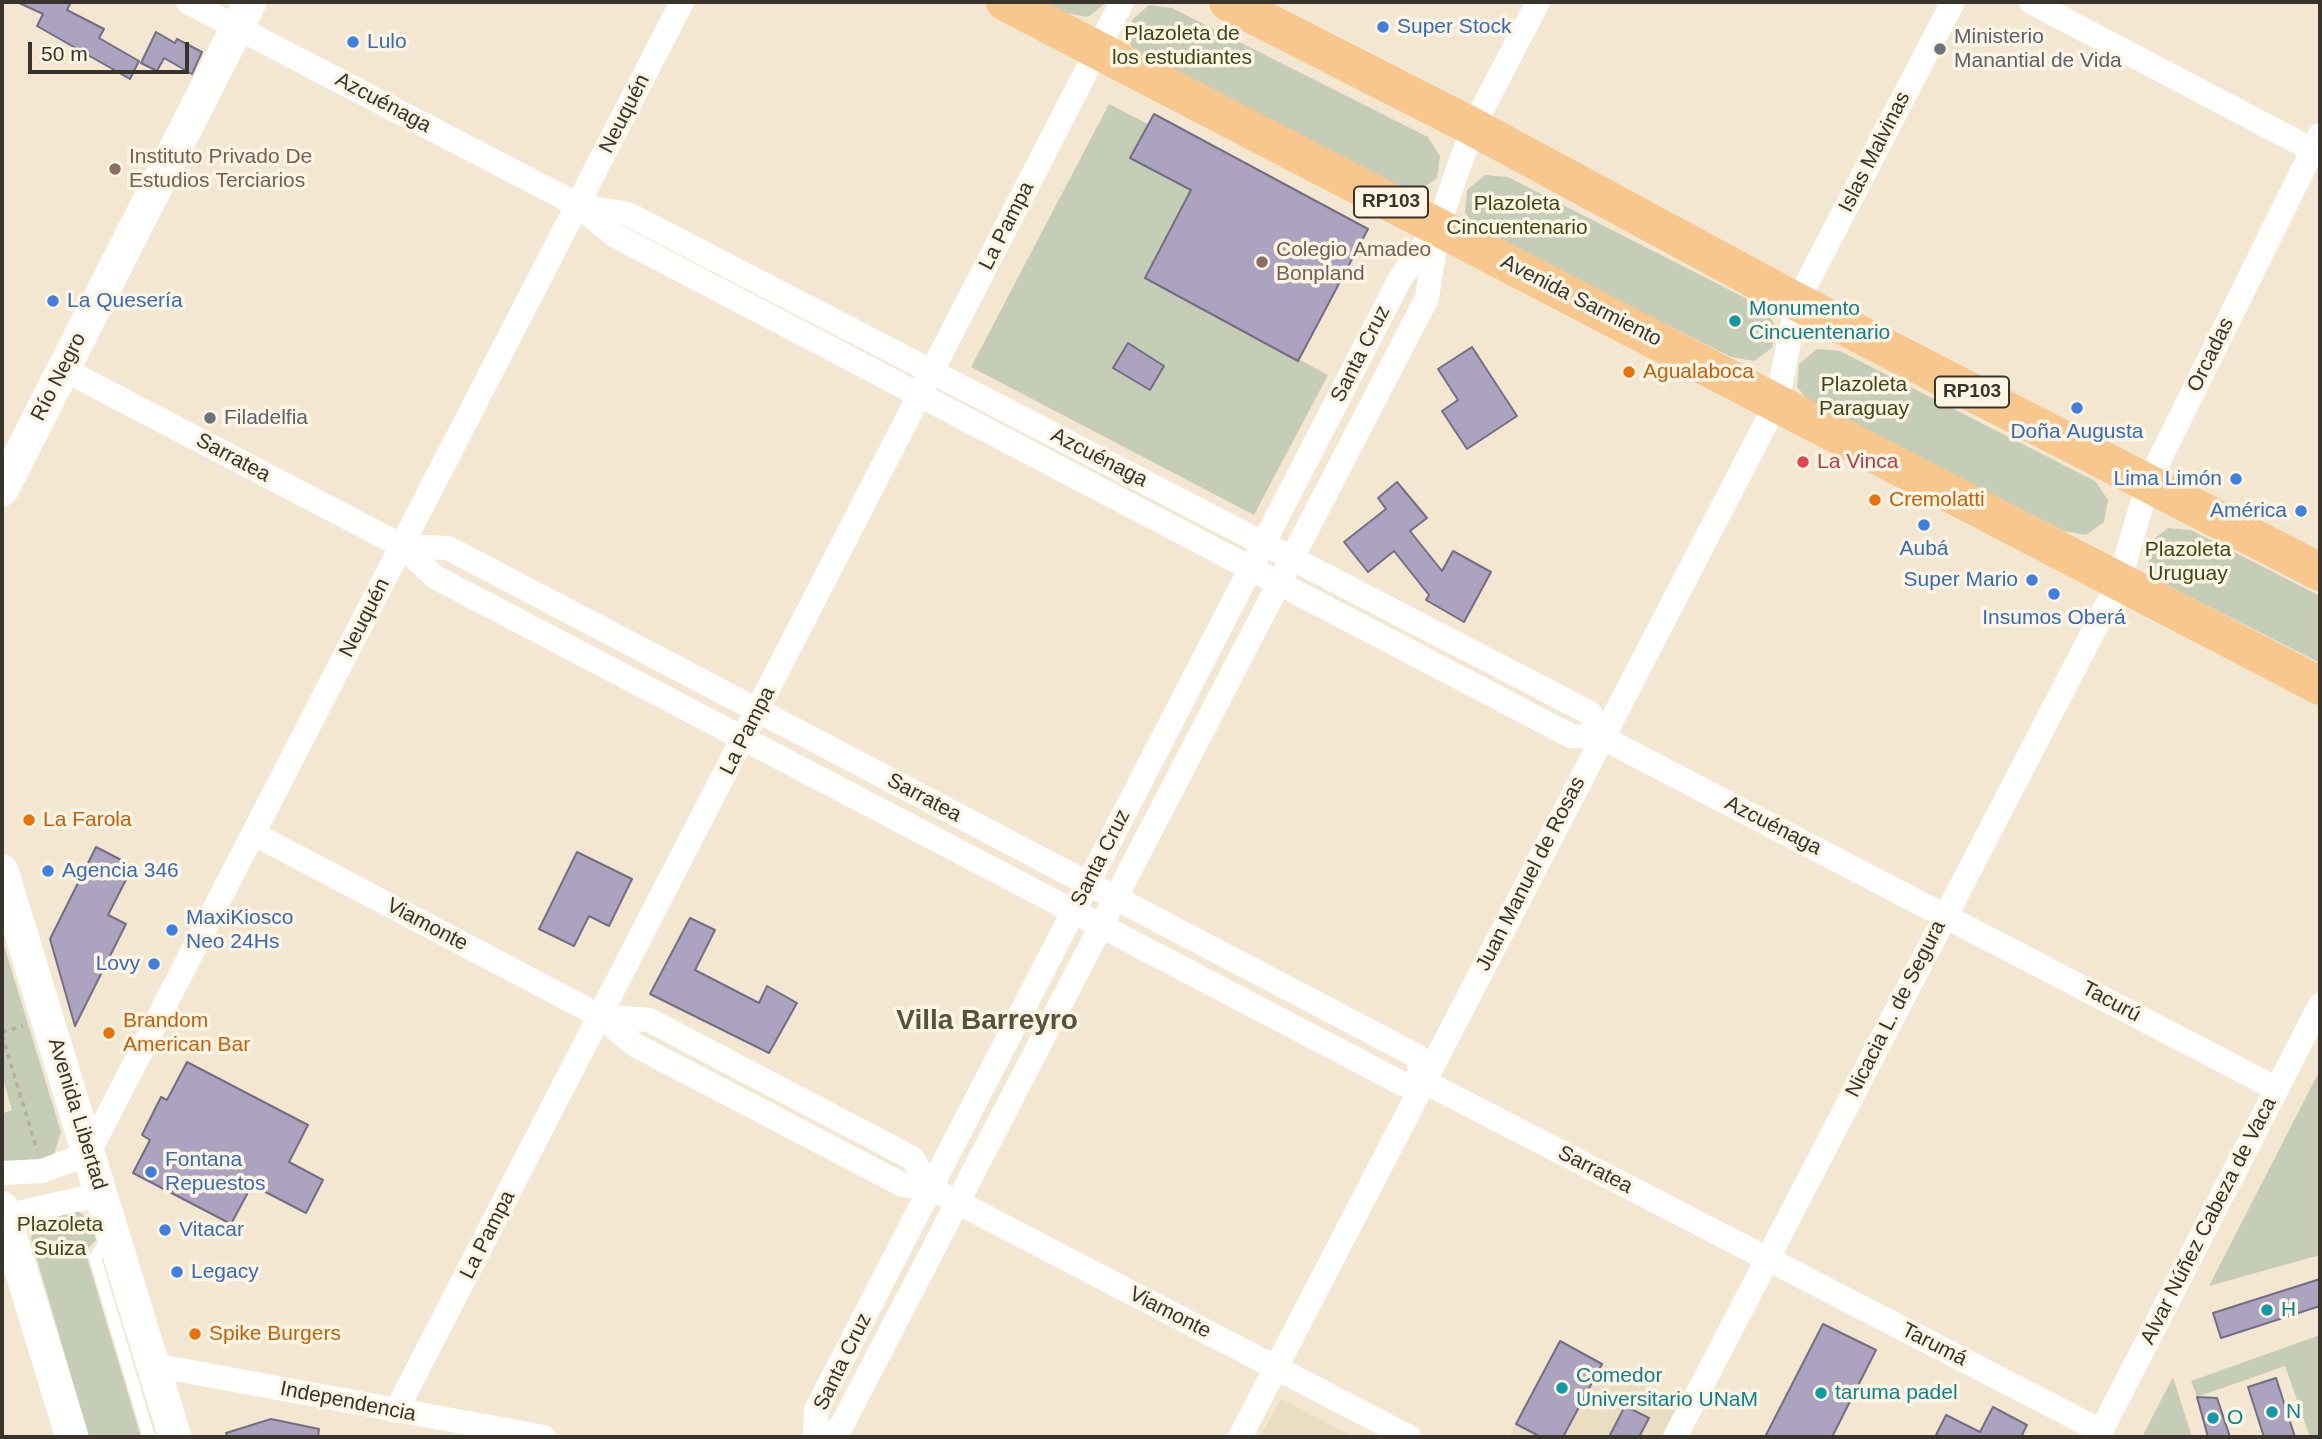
<!DOCTYPE html>
<html>
<head>
<meta charset="utf-8">
<style>
	body { margin:0 }
	#map { position:relative; width:2322px; height:1439px; overflow:hidden; background:#f3e7d2; font-family:Arial,sans-serif }
	canvas { display:block }
	.frame { position:absolute; inset:0; border:4px solid #38342c; pointer-events:none }
	.scale { position:absolute; left:28px; top:42px; width:161px; height:32px; box-sizing:border-box; border:4px solid #38342c; border-top:0; padding-left:9px; font-size:21px; line-height:24px; white-space:nowrap; color:#38342c; -webkit-text-stroke:5px #fef5e4; paint-order:stroke }
</style>
</head>
<body>
<div id="map">
<canvas width="2322" height="1439"></canvas>
<div class="frame"></div>
<div class="scale">50 m</div>
</div>
<script>
const ctx = document.querySelector('canvas').getContext('2d');
ctx.lineJoin = 'round';
function fillPath(path, color) { ctx.fillStyle = color; ctx.fill(path, 'evenodd'); }
const toPath = rows => new Path2D(rows.map(r => 'M' + r).join(''));
function trace(path, color, width, dash) { ctx.strokeStyle = color; ctx.lineWidth = width; ctx.lineCap = dash ? 'butt' : 'round'; ctx.setLineDash(dash || []); ctx.stroke(path); }
function label(font, color, halo, rows, align = 'center') {
  ctx.font = font + ' Arial,sans-serif'; ctx.lineWidth = 7; ctx.setLineDash([]); ctx.textBaseline = 'middle'; ctx.strokeStyle = halo; ctx.fillStyle = color; for (const [text, x, y, turn = 0] of rows) {
    ctx.save(); ctx.translate(x, y); ctx.rotate((+turn || 0) * Math.PI / 180); ctx.textAlign = isNaN(turn) ? turn : align; if (halo) ctx.strokeText(text, 0, 0); ctx.fillText(text, 0, 0); ctx.restore();
  }
}
fillPath(toPath([
	[1560,1341,1685,1408,1670,1437,1509,1437],
	[1281,1399,1354,1437,1260,1437]
]), '#ebddc1');
fillPath(toPath([
	[1044,2,1107,2,1088,17,1066,13],
	[1149,5,1172,8,1428,137,1440,156,1437,178,1419,191,1396,188,1144,61,1129,43,1132,20],
	[1109,104,1148,124,1131,157,1191,190,1146,278,1328,375,1254,515,971,367],
	[1485,175,1508,177,1763,307,1776,326,1772,348,1754,361,1731,357,1480,231,1465,213,1467,190],
	[1817,349,1840,351,2095,481,2108,500,2104,522,2086,535,2064,531,1812,405,1797,387,1799,364],
	[2168,528,2191,530,2320,596,2320,663,2163,583,2148,565,2150,542],
	[2,939,61,1132,55,1152,41,1165,6,1163,2,1157,2,1114,12,1110,2,1076],
	[2320,1070,2320,1255,2209,1286],
	[77,1210,90,1221,96,1240,85,1251,141,1437,89,1437,31,1239,34,1225,46,1211],
	[2320,1335,2320,1437,2310,1437,2285,1366,2197,1397,2191,1381],
	[2173,1377,2192,1437,2142,1437]
]), '#c6cdb7');
const building = toPath([
	[17,2,71,2,67,10,104,29,99,38,139,61,130,79,37,26,43,14,17,2],
	[156,32,175,43,177,39,202,52,192,74,164,58,157,71,141,63,156,32],
	[1154,114,1368,229,1298,361,1145,278,1191,190,1130,158,1154,114],
	[1128,343,1164,366,1150,390,1113,368,1128,343],
	[1472,347,1517,416,1467,449,1442,411,1458,400,1438,369,1472,347],
	[1397,482,1427,518,1410,531,1442,571,1453,551,1491,572,1464,622,1426,600,1429,595,1394,551,1368,572,1344,542,1386,509,1378,498,1397,482],
	[96,847,133,866,108,915,126,924,75,1026,50,939,96,847],
	[577,852,632,879,609,926,589,916,574,946,539,929,577,852],
	[690,918,715,930,695,970,759,1003,767,986,797,1003,769,1053,650,994,690,918],
	[187,1062,308,1125,289,1162,323,1180,306,1213,252,1185,231,1224,133,1173,150,1140,142,1135,161,1097,167,1100,187,1062],
	[2320,1279,2320,1306,2221,1338,2213,1313,2320,1279],
	[1823,1324,1876,1350,1832,1437,1765,1437,1823,1324],
	[1560,1341,1602,1364,1563,1437,1541,1437,1516,1424,1560,1341],
	[2276,1378,2295,1437,2264,1437,2248,1387,2276,1378],
	[2197,1397,2217,1398,2230,1437,2208,1437,2197,1397],
	[1625,1406,1649,1418,1639,1437,1609,1437,1625,1406],
	[1993,1407,2027,1425,2021,1437,1935,1437,1946,1415,1980,1432,1993,1407],
	[271,1419,319,1429,318,1437,227,1437,226,1433,271,1419]
]);
fillPath(building, '#aca3c1');
trace(building, '#746e82', 2);
trace(toPath([
	[2,1032,23,1026],
	[2,1035,37,1150]
]), '#b7ad9c', 3.5, [5, 5]);
trace(toPath([
	[109,1236,95,1258,149,1437]
]), '#fff', 12);
trace(toPath([
	[188,2,578,205,614,235,1571,736,1601,737,2277,1089],
	[2031,2,2320,154],
	[581,206,628,214,1590,713,1601,737],
	[63,369,402,546,435,577,1403,1084,1423,1081,2101,1431],
	[402,546,448,548,1417,1056,1423,1081],
	[254,834,600,1016,635,1045,903,1185,930,1188,1409,1437],
	[600,1016,649,1020,912,1158,930,1188],
	[2,1173,42,1171,88,1154,682,2],
	[5,1216,102,1194],
	[153,1365,544,1437],
	[396,1411,1122,2],
	[815,1437,816,1410,1400,279,1435,229],
	[829,1437,842,1425,1427,298,1438,226,1473,127,1538,2],
	[1240,1437,1777,402,1797,302,1953,2],
	[1675,1437,2119,582,2148,483,2320,135],
	[2098,1437,2320,1005]
]), '#fff', 24);
trace(toPath([
	[2,490,250,2],
	[2,871,175,1437],
	[2,1208,72,1437]
]), '#fff', 33);
trace(toPath([
	[1005,2,2320,686],
	[1228,2,1473,127,1797,302,2320,572]
]), '#f7c78e', 38);
for (const [x, y, r, color] of [
	[1383,27,7,"#3f7fe0"],
	[353,42,7,"#3f7fe0"],
	[1940,49,7,"#6b7280"],
	[115,169,7,"#8d6e63"],
	[1262,262,7,"#8d6e63"],
	[53,301,7,"#3f7fe0"],
	[1735,321,7,"#0f9aa8"],
	[1629,372,7,"#e8710a"],
	[2077,408,7,"#3f7fe0"],
	[210,418,7,"#6b7280"],
	[1803,462,7,"#e0444e"],
	[2236,479,7,"#3f7fe0"],
	[1875,500,7,"#e8710a"],
	[2301,511,7,"#3f7fe0"],
	[1924,525,7,"#3f7fe0"],
	[2032,580,7,"#3f7fe0"],
	[2054,594,7,"#3f7fe0"],
	[29,820,7,"#e8710a"],
	[48,871,7,"#3f7fe0"],
	[172,930,7,"#3f7fe0"],
	[154,964,7,"#3f7fe0"],
	[109,1033,7,"#e8710a"],
	[151,1172,7,"#3f7fe0"],
	[165,1230,7,"#3f7fe0"],
	[177,1272,7,"#3f7fe0"],
	[2267,1310,7,"#0f9aa8"],
	[195,1334,7,"#e8710a"],
	[1562,1388,7,"#0f9aa8"],
	[1821,1393,7,"#0f9aa8"],
	[2272,1412,7,"#0f9aa8"],
	[2213,1418,7,"#0f9aa8"]
]) { const dot = new Path2D(); dot.arc(x, y, r, 0, 2 * Math.PI); ctx.fillStyle = color; ctx.fill(dot); trace(dot, '#fef5e4', 2.5); }
for (const [x, y, w] of [
	[1391,202,74],
	[1972,392,74]
]) { const box = new Path2D(); box.roundRect(x - w / 2, y - 15.5, w, 31, 5); ctx.fillStyle = '#fef5e4'; ctx.fill(box); trace(box, '#38342c', 2); }
label('bold 19px', '#38342c', null, [
	["RP103",1391,202],
	["RP103",1972,392]
]);
label('21px', '#366cbe', '#fef5e4', [
	["Super Stock",1397,27],
	["Lulo",367,42],
	["La Quesería",67,301],
	["Doña Augusta",2077,432,"center"],
	["Lima Limón",2222,479,"right"],
	["América",2287,511,"right"],
	["Aubá",1924,549,"center"],
	["Super Mario",2018,580,"right"],
	["Insumos Oberá",2054,618,"center"],
	["Agencia 346",62,871],
	["MaxiKiosco",186,918],
	["Neo 24Hs",186,942],
	["Lovy",140,964,"right"],
	["Fontana",165,1160],
	["Repuestos",165,1184],
	["Vitacar",179,1230],
	["Legacy",191,1272]
], 'left');
label('21px', '#3b4816', '#fef5e4', [
	["Plazoleta de",1182,34],
	["los estudiantes",1182,58],
	["Plazoleta",1517,204],
	["Cincuentenario",1517,228],
	["Plazoleta",1864,385],
	["Paraguay",1864,409],
	["Plazoleta",2188,550],
	["Uruguay",2188,574],
	["Plazoleta",60,1225],
	["Suiza",60,1249]
]);
label('21px', '#5b616d', '#fef5e4', [
	["Ministerio",1954,37],
	["Manantial de Vida",1954,61],
	["Filadelfia",224,418]
], 'left');
label('21px', '#38342c', '#fef5e4', [
	["Azcuénaga",383,103,28],
	["Neuquén",625,114,-63],
	["Islas Malvinas",1875,152,-63],
	["La Pampa",1007,226,-63],
	["Avenida Sarmiento",1581,301,27],
	["Santa Cruz",1361,354,-63],
	["Orcadas",2211,355,-64],
	["Río Negro",59,377,-63],
	["Sarratea",233,458,28],
	["Azcuénaga",1099,458,27],
	["Neuquén",365,618,-63],
	["La Pampa",748,731,-63],
	["Sarratea",924,798,28],
	["Azcuénaga",1773,826,27],
	["Santa Cruz",1101,858,-63],
	["Juan Manuel de Rosas",1531,874,-63],
	["Viamonte",427,925,28],
	["Tacurú",2111,1002,28],
	["Nicacia L. de Segura",1896,1009,-63],
	["Avenida Libertad",77,1114,73],
	["Sarratea",1595,1170,27],
	["Alvar Núñez Cabeza de Vaca",2209,1221,-63],
	["La Pampa",488,1235,-63],
	["Viamonte",1170,1313,27],
	["Tarumá",1934,1345,27],
	["Santa Cruz",843,1362,-64],
	["Independencia",348,1402,11]
]);
label('21px', '#785e54', '#fef5e4', [
	["Instituto Privado De",129,157],
	["Estudios Terciarios",129,181],
	["Colegio Amadeo",1276,250],
	["Bonpland",1276,274]
], 'left');
label('21px', '#0d838f', '#fef5e4', [
	["Monumento",1749,309],
	["Cincuentenario",1749,333],
	["H",2281,1310],
	["Comedor",1576,1376],
	["Universitario UNaM",1576,1400],
	["taruma padel",1835,1393],
	["N",2286,1412],
	["O",2227,1418]
], 'left');
label('21px', '#c56008', '#fef5e4', [
	["Agualaboca",1643,372],
	["Cremolatti",1889,500],
	["La Farola",43,820],
	["Brandom",123,1021],
	["American Bar",123,1045],
	["Spike Burgers",209,1334]
], 'left');
label('21px', '#be3a42', '#fef5e4', [
	["La Vinca",1817,462]
], 'left');
label('bold 28px', '#59503e', '#fef5e4', [
	["Villa Barreyro",987,1021]
]);
</script>
</body>
</html>
